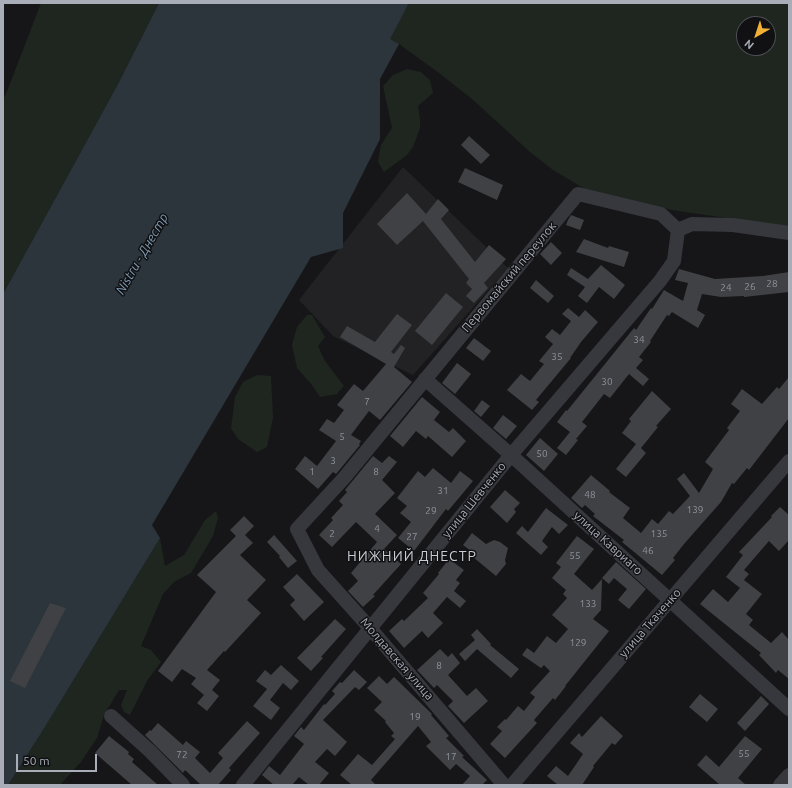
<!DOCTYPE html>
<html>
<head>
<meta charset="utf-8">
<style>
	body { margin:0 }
	#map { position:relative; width:792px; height:788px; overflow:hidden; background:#161618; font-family:Ubuntu,sans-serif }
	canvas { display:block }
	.frame { position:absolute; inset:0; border:4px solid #a8adb8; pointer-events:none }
	.north { position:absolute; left:736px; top:16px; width:40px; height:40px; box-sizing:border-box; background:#111113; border:1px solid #4d4f55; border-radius:50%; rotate:219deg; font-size:11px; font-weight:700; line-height:16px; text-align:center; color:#a8adb8 }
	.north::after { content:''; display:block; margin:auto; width:14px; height:18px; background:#f2b134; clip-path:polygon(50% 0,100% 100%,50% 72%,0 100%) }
	.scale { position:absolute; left:16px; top:754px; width:81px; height:18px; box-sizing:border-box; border:2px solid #a8adb8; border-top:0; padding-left:5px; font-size:12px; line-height:14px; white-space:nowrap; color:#a8adb8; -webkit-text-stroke:3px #111113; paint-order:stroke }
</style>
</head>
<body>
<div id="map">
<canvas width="792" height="788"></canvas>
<div class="frame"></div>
<div class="north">N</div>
<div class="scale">50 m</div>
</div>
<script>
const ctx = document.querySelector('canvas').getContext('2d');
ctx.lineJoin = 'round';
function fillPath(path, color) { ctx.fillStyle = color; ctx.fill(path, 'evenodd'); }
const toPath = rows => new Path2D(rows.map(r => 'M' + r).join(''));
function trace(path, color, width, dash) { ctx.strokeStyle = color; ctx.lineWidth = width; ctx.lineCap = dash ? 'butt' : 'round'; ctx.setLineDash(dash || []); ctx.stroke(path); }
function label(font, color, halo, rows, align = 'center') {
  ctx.font = font + ' Ubuntu,sans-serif'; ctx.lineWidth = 3; ctx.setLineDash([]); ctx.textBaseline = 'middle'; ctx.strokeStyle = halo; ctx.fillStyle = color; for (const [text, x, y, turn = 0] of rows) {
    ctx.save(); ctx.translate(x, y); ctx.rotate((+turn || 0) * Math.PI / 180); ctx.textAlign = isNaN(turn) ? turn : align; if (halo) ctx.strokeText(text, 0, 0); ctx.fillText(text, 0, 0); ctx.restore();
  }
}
fillPath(toPath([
	[403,167,508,268,413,375,333,336,299,300]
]), '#222225');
fillPath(toPath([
	[41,3,159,3,118,84,3,294,3,99,6,94],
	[409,3,789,3,789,227,678,211,595,195,553,170,530,152,472,99,439,73,399,44,389,39],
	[744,24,768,24,768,48,744,48],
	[407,69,421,72,430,80,433,93,418,106,420,118,420,128,413,147,407,155,384,172,378,162,381,145,392,128,383,86,393,75],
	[307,315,312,315,325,337,318,346,325,361,344,386,337,394,320,397,312,385,297,368,292,345,297,327],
	[257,375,271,376,273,418,267,447,257,452,238,439,231,428,235,397,243,382],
	[216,511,218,518,213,536,191,573,174,582,163,594,141,646,151,650,161,662,147,681,130,715,124,712,121,705,127,690,119,690,104,715,97,738,81,762,60,785,8,785,45,727,160,538,165,566,184,555,205,520]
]), '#1e261f');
fillPath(toPath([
	[159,3,409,3,390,39,399,44,380,79,380,139,343,213,343,248,311,257,152,525,160,538,45,727,8,785,3,785,3,294,118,84]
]), '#2c353c');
fillPath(toPath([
	[469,136,490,155,481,164,461,145],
	[465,168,503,185,497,200,458,182],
	[407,193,426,214,438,199,449,210,441,219,475,262,489,245,506,259,484,283,488,288,474,303,466,296,472,289,466,283,469,279,423,221,397,245,377,224],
	[571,215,584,220,580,230,566,225,568,220],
	[584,239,608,248,609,246,629,252,624,267,576,252],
	[551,242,562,253,551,265,540,254],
	[601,265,625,285,614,299,599,287,587,303,578,296,585,287,567,275,571,268,588,279],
	[679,269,715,279,763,276,789,272,789,292,744,297,744,296,721,297,702,294,697,310,705,315,698,328,672,312,669,316,667,315,650,341,651,342,639,357,643,360,636,368,649,379,643,386,629,374,610,398,604,394,582,422,587,426,576,439,578,440,566,455,557,448,570,432,557,422,566,410,567,411,634,328,636,330,651,308,652,309,664,290,683,301,688,283,675,280],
	[536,280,554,296,548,303,530,288],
	[446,293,463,307,432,345,415,331],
	[568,308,579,317,585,310,598,322,581,342,570,358,571,358,536,400,539,402,532,410,507,390,521,374,530,381,544,364,539,361,553,344,545,337,552,329,560,335,571,321,562,314],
	[397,314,412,325,391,352,394,354,401,345,405,348,394,367,412,382,380,420,369,411,351,435,361,441,359,444,360,445,336,474,333,472,318,489,295,469,305,456,317,466,336,441,319,430,327,419,334,423,344,410,337,405,354,384,363,391,386,364,340,337,347,326,375,342],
	[474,338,491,351,483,361,466,348],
	[457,363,471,374,455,394,442,383],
	[789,377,789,418,749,470,747,468,734,484,732,483,721,502,684,544,673,558,675,560,662,575,622,542,624,540,593,516,595,514,585,505,582,508,571,498,591,475,610,491,609,492,630,508,623,518,641,533,652,519,658,524,669,511,673,514,690,496,677,479,684,473,699,493,713,469,705,462,729,430,727,428,740,411,731,404,742,389,762,404,777,387,779,389],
	[652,391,671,409,656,426,658,427,641,448,646,453,626,477,616,469,636,444,622,433,631,421,629,419],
	[422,397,440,412,434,420,449,432,453,428,466,441,452,457,428,436,426,439,416,431,403,447,390,436],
	[482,400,490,406,481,417,474,411],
	[503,415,517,426,506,439,493,428],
	[540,438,558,454,544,471,526,455],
	[373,456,382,463,389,456,397,462,382,480,395,493,375,514,397,535,384,549,401,564,373,595,375,596,363,607,348,591,358,581,351,573,377,542,356,522,332,547,319,535,333,520,331,518,343,505,339,501,347,492,345,490],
	[433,468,451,483,460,471,473,481,448,511,446,509,414,551,398,538,411,522,400,513,407,506,397,498,418,471,425,477],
	[505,490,520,503,514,509,516,512,507,523,490,507],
	[780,507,789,515,789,540,779,551,769,541,744,570,749,574,744,580,762,594,746,614,753,620,749,625,771,643,782,632,789,640,789,679,778,670,776,673,759,655,761,653,700,604,713,589,728,602,740,588,726,577,743,555,739,552,772,517,771,516],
	[546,508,568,525,559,534,552,527,542,541,548,547,541,555,516,533,522,526,528,532],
	[244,516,254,526,245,535,253,543,240,555,266,580,247,600,261,613,225,652,224,651,207,670,220,680,212,690,219,696,207,711,197,703,204,695,191,684,196,678,182,669,172,682,158,671,216,592,197,575,236,536,230,530],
	[472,533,486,544,494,540,500,542,508,548,505,560,506,564,496,576,473,557,475,554,463,545],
	[274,535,297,561,288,568,279,557,280,556,267,542],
	[577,536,594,549,574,574,592,590,602,579,601,610,593,619,609,631,565,686,566,686,555,700,553,698,534,720,537,723,505,758,490,744,502,731,497,727,505,719,506,720,518,706,524,711,535,697,530,693,550,671,544,665,541,668,522,655,527,648,534,653,547,636,556,643,568,629,552,615,567,598,563,594,566,590,552,578,561,567,556,563],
	[449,559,464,570,456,580,460,583,454,591,466,601,460,608,447,597,433,613,443,623,428,638,422,631,404,648,389,631,402,619,404,621,428,598,423,593,439,574,438,573],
	[616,562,646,589,629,609,618,600,627,589,614,578,609,584,602,578],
	[297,574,324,602,304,621,290,605,295,600,283,587],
	[50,603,66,608,25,688,10,681],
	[335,619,346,629,321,657,323,658,311,671,297,658],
	[477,629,491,644,490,645,519,669,511,678,477,649,465,661,459,654,475,640,471,635],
	[440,649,448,657,452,653,460,663,448,675,467,696,476,688,488,701,464,723,448,706,453,701,437,685,434,688,417,670],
	[281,665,299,681,291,690,283,683,270,700,280,708,271,720,253,706,267,689,256,681,265,670,271,675],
	[354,670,367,682,359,690,355,687,323,720,347,742,335,756,327,749,315,762,329,773,319,785,309,785,299,777,292,785,274,785,262,775,269,766,280,775,304,744,294,736,301,727,304,730,324,704,325,705,335,694,332,691,340,682,342,683],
	[379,676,387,684,394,677,432,714,431,715,449,736,446,738,464,756,462,757,487,780,482,785,462,785,470,776,456,764,450,770,426,746,431,742,418,726,371,780,376,785,352,785,340,775,358,754,372,765,395,739,391,736,394,733,385,722,386,721,374,710,382,702,367,688],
	[700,694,718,709,707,722,689,707],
	[761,696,769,704,745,731,737,723],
	[601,716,623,736,615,745,612,743,593,766,594,767,582,785,558,785,547,776,556,766,568,776,583,754,570,743,579,733,582,737],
	[247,721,260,733,229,768,231,770,218,785,201,785,185,770,183,773,145,735,150,730,151,731,158,723,183,745,186,741,200,752,195,758,210,773,223,758,218,753],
	[109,736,129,752,128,754,134,759,132,762,158,785,132,785,95,753],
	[745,736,762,749,738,778,746,785,720,785,697,765,706,755,719,767]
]), '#404145');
trace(toPath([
	[678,230,692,224,733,225,789,233],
	[425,379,511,455,789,709],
	[111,716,150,751,183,785],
	[243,785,511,455,660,281,674,261,678,230],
	[504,785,370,628,318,570,297,529,344,478,578,194,661,214,678,230],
	[512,785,789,461],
	[780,785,789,775]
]), '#37383d', 14);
label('10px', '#8e929b', null, [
	["28",772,284],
	["26",750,287],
	["24",726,288],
	["34",639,340],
	["35",557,357],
	["30",607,382],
	["7",367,402],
	["5",342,437],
	["50",542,454],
	["3",333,461],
	["1",312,472],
	["8",376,472],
	["31",443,491],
	["48",590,495],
	["139",695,510],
	["29",431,511],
	["4",377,529],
	["2",332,534],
	["135",659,534],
	["27",412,537],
	["46",648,551],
	["55",575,556],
	["133",588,604],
	["129",578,643],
	["8",439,666],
	["19",415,717],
	["55",744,754],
	["72",182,755],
	["17",451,757]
]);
label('12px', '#a8adb8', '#111113', [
	["Первомайский переулок",509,277,-50],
	["улица Шевченко",474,500,-51],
	["улица Кавриаго",608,543,42],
	["улица Ткаченко",650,623,-49],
	["Молдавская улица",397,659,49]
]);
label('italic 13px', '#7f9bb3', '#111113', [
	["Nistru - Днестр",142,254,-60]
]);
ctx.letterSpacing = '1px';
label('14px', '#c9ccd4', '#111113', [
	["НИЖНИЙ ДНЕСТР",412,556]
]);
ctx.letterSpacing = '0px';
</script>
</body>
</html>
